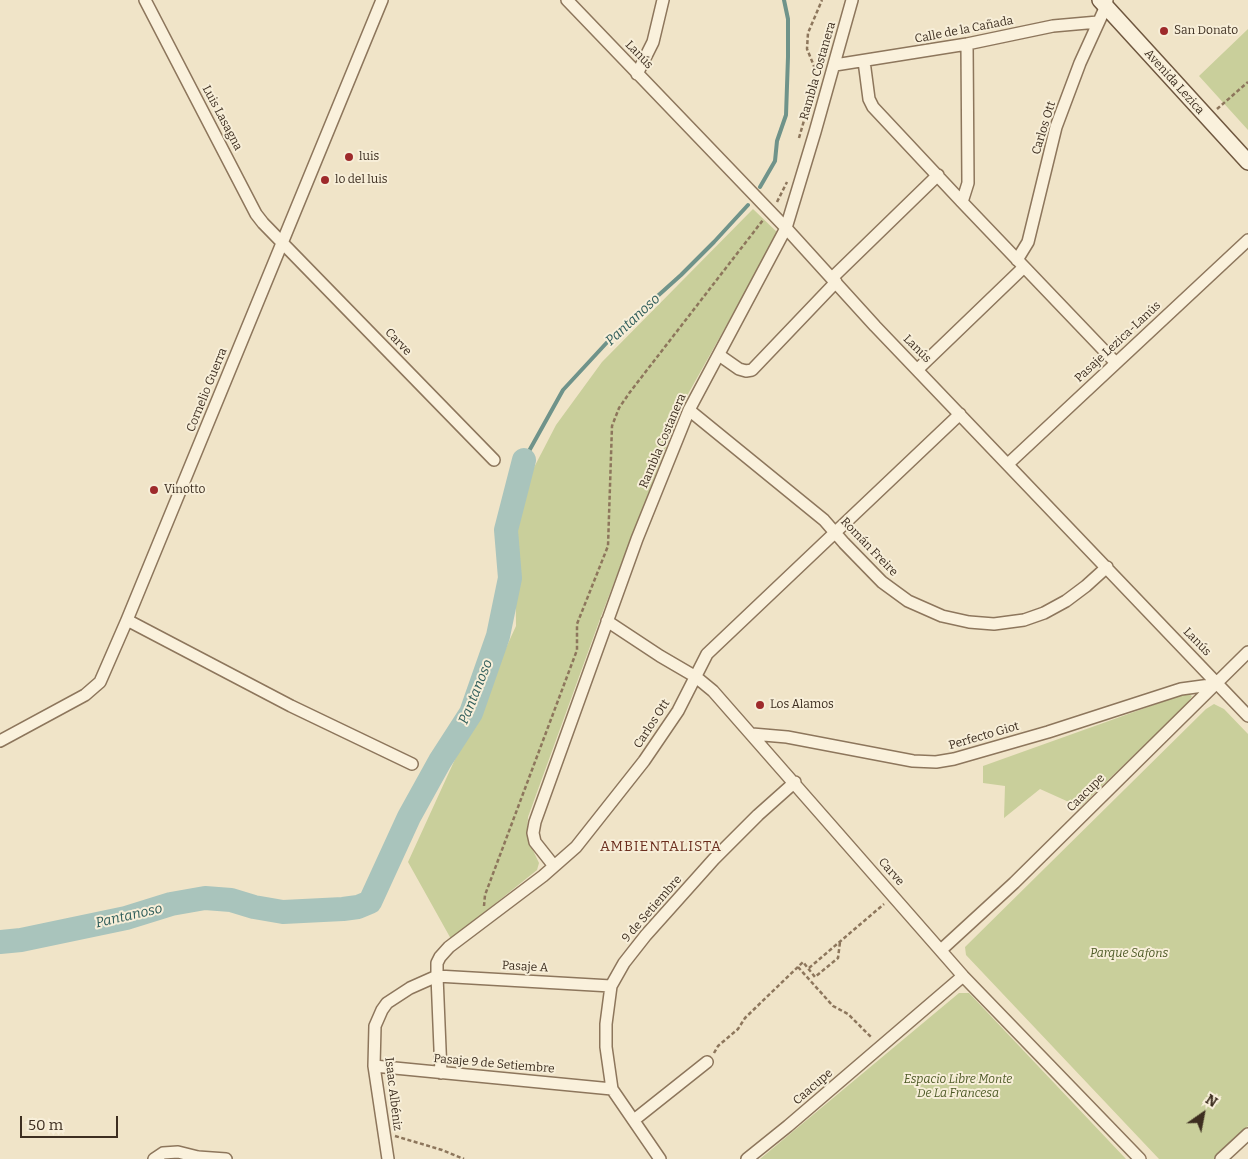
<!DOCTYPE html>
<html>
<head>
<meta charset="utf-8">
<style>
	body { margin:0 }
	#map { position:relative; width:1248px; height:1159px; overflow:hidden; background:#f0e4c8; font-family:Bitter,serif }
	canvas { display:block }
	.north { position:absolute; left:1178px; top:1089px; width:50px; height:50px; -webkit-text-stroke:4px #f7eed8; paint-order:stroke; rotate:33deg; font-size:14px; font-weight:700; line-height:20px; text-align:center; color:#3d2e20 }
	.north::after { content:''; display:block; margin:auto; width:18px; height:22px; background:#3d2e20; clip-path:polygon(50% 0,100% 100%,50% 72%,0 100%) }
	.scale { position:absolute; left:20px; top:1116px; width:98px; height:22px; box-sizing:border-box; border:2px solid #3d2e20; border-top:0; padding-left:6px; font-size:15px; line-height:18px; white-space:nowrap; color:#3d2e20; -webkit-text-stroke:4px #f7eed8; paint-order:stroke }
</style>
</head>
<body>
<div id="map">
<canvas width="1248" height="1159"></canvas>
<div class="north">N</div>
<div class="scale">50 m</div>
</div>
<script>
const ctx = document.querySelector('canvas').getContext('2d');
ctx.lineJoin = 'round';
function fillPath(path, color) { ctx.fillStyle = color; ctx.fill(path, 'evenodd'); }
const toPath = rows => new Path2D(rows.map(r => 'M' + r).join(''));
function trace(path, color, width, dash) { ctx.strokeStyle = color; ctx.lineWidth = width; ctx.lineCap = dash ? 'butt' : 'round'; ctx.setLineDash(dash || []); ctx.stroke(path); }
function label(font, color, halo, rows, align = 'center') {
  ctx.font = font + ' Bitter,serif'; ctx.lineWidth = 4; ctx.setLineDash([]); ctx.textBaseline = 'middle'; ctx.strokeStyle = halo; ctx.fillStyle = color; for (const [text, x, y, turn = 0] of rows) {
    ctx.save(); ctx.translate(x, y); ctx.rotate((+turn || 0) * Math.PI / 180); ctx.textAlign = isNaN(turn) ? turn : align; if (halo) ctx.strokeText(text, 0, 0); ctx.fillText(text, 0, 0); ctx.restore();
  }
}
fillPath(toPath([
	[1248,29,1248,130,1199,76],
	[753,209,778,233,683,403,600,619,528,817,527,833,530,844,539,863,537,870,451,939,408,862,516,626,515,528,527,481,556,425,602,362],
	[1187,693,1192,696,1187,704,1080,807,1040,789,1004,818,1005,786,983,783,983,766],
	[1214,704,1224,709,1248,734,1248,1126,1215,1159,1159,1159,966,955,965,947,1206,709],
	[959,993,969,993,1126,1159,760,1159]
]), '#c9cf9b');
trace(toPath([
	[760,187,775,161,777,141,786,115,788,57,788,19,784,0],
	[524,460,563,390,612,337,681,275,714,242,748,205]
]), '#6f938a', 4);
trace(toPath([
	[0,942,21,940,126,918,171,904,205,898,231,900,254,907,283,912,343,909,358,907,370,902,409,817,440,761,471,713,498,636,510,578,506,530,524,460]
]), '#a9c4bc', 24);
const street = toPath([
	[145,0,256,214,263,223,494,460],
	[567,0,786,228,875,326,1248,716],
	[864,61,869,99,873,107,962,202,1116,363],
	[835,65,967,44,1053,26,1098,22],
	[637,74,653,42,663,0],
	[962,202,968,183,967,44],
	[1017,260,1028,242,1056,127,1080,63,1106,6,1107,0],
	[832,278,938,175],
	[719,355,739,369,746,371,752,370,836,282],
	[918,369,1024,267],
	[689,410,824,520,844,543,882,582,908,601,942,616,969,622,994,624,1024,620,1044,613,1066,601,1086,586,1107,567],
	[1008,464,1248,240],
	[127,620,291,706,412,764],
	[607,621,660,656,696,677,713,691,963,976,1140,1159],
	[752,734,787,737,913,761,936,762,954,759,1048,732,1181,689,1218,684],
	[0,741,85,695,100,682,127,620,382,0],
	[554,866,535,842,533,833,535,822,637,539,689,410,786,228,815,132,852,0],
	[941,950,1014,883,1248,652],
	[374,1066,612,1089],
	[441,1073,437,976,437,963,440,957,449,947,543,876,576,847,644,761,678,711,707,654,960,414],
	[634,1120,707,1062],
	[154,1159,163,1153,178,1152,198,1157,226,1159],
	[388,1159,374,1066,375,1026,382,1010,387,1003,410,988,437,976,611,986],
	[660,1159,612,1089,606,1047,606,1024,611,986,624,963,646,935,714,859,758,815,795,782],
	[747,1159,788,1126,963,976],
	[1221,1159,1248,1134]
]);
const secondary = toPath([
	[1100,0,1248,162]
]);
trace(street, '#8d765c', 14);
trace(secondary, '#6f573f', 18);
trace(toPath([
	[1217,109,1248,82],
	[799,138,815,82,814,66,807,49,808,33,822,0],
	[777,202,787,182],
	[484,906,485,895,577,650,577,624,608,546,612,426,619,408,630,392,763,220],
	[798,967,833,1006,848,1014,872,1038],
	[809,968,884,904],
	[714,1053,718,1046,738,1029,745,1018,803,962,815,977,838,958,840,942],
	[395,1136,442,1150,464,1159]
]), '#8d765c', 2.5, [4, 2.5]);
trace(street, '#faf1dc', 11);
trace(secondary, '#faf1dc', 15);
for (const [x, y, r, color] of [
	[1164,31,5,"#9e2a2b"],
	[349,157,5,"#9e2a2b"],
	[325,180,5,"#9e2a2b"],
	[154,490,5,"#9e2a2b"],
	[760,705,5,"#9e2a2b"]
]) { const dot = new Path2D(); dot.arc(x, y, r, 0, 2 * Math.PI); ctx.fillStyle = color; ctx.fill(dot); trace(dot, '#f7eed8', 2); }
label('12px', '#3d2e20', '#f7eed8', [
	["Calle de la Cañada",964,30,-11],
	["Lanús",639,55,46],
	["Rambla Costanera",818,71,-74],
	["Avenida Lezica",1174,82,48],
	["Luis Lasagna",222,118,62],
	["Carlos Ott",1044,128,-73],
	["Carve",398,342,46],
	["Pasaje Lezica-Lanús",1118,342,-43],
	["Lanús",917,349,45],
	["Cornelio Guerra",207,390,-68],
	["Rambla Costanera",663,441,-67],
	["Román Freire",869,547,46],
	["Lanús",1197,642,46],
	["Carlos Ott",652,724,-57],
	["Perfecto Giot",984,736,-16],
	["Caacupe",1086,793,-45],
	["Carve",891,872,49],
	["9 de Setiembre",652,909,-49],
	["Pasaje A",525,967,3],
	["Pasaje 9 de Setiembre",494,1064,5],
	["Caacupe",813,1087,-41],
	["Isaac Albéniz",393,1094,83]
]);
label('12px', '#3d2e20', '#f7eed8', [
	["San Donato",1174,31],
	["luis",359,157],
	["lo del luis",335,180],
	["Vinotto",164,490],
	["Los Alamos",770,705]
], 'left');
label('italic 12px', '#4d5a26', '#f7eed8', [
	["Parque Safons",1129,954],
	["Espacio Libre Monte",958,1080],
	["De La Francesa",958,1094]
]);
label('italic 14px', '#2f5d5a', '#f7eed8', [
	["Pantanoso",633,320,-43],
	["Pantanoso",476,692,-68],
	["Pantanoso",129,916,-13]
]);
ctx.letterSpacing = '1px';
label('14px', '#6b2e1e', '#f7eed8', [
	["AMBIENTALISTA",661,847]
]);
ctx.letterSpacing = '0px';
</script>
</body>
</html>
